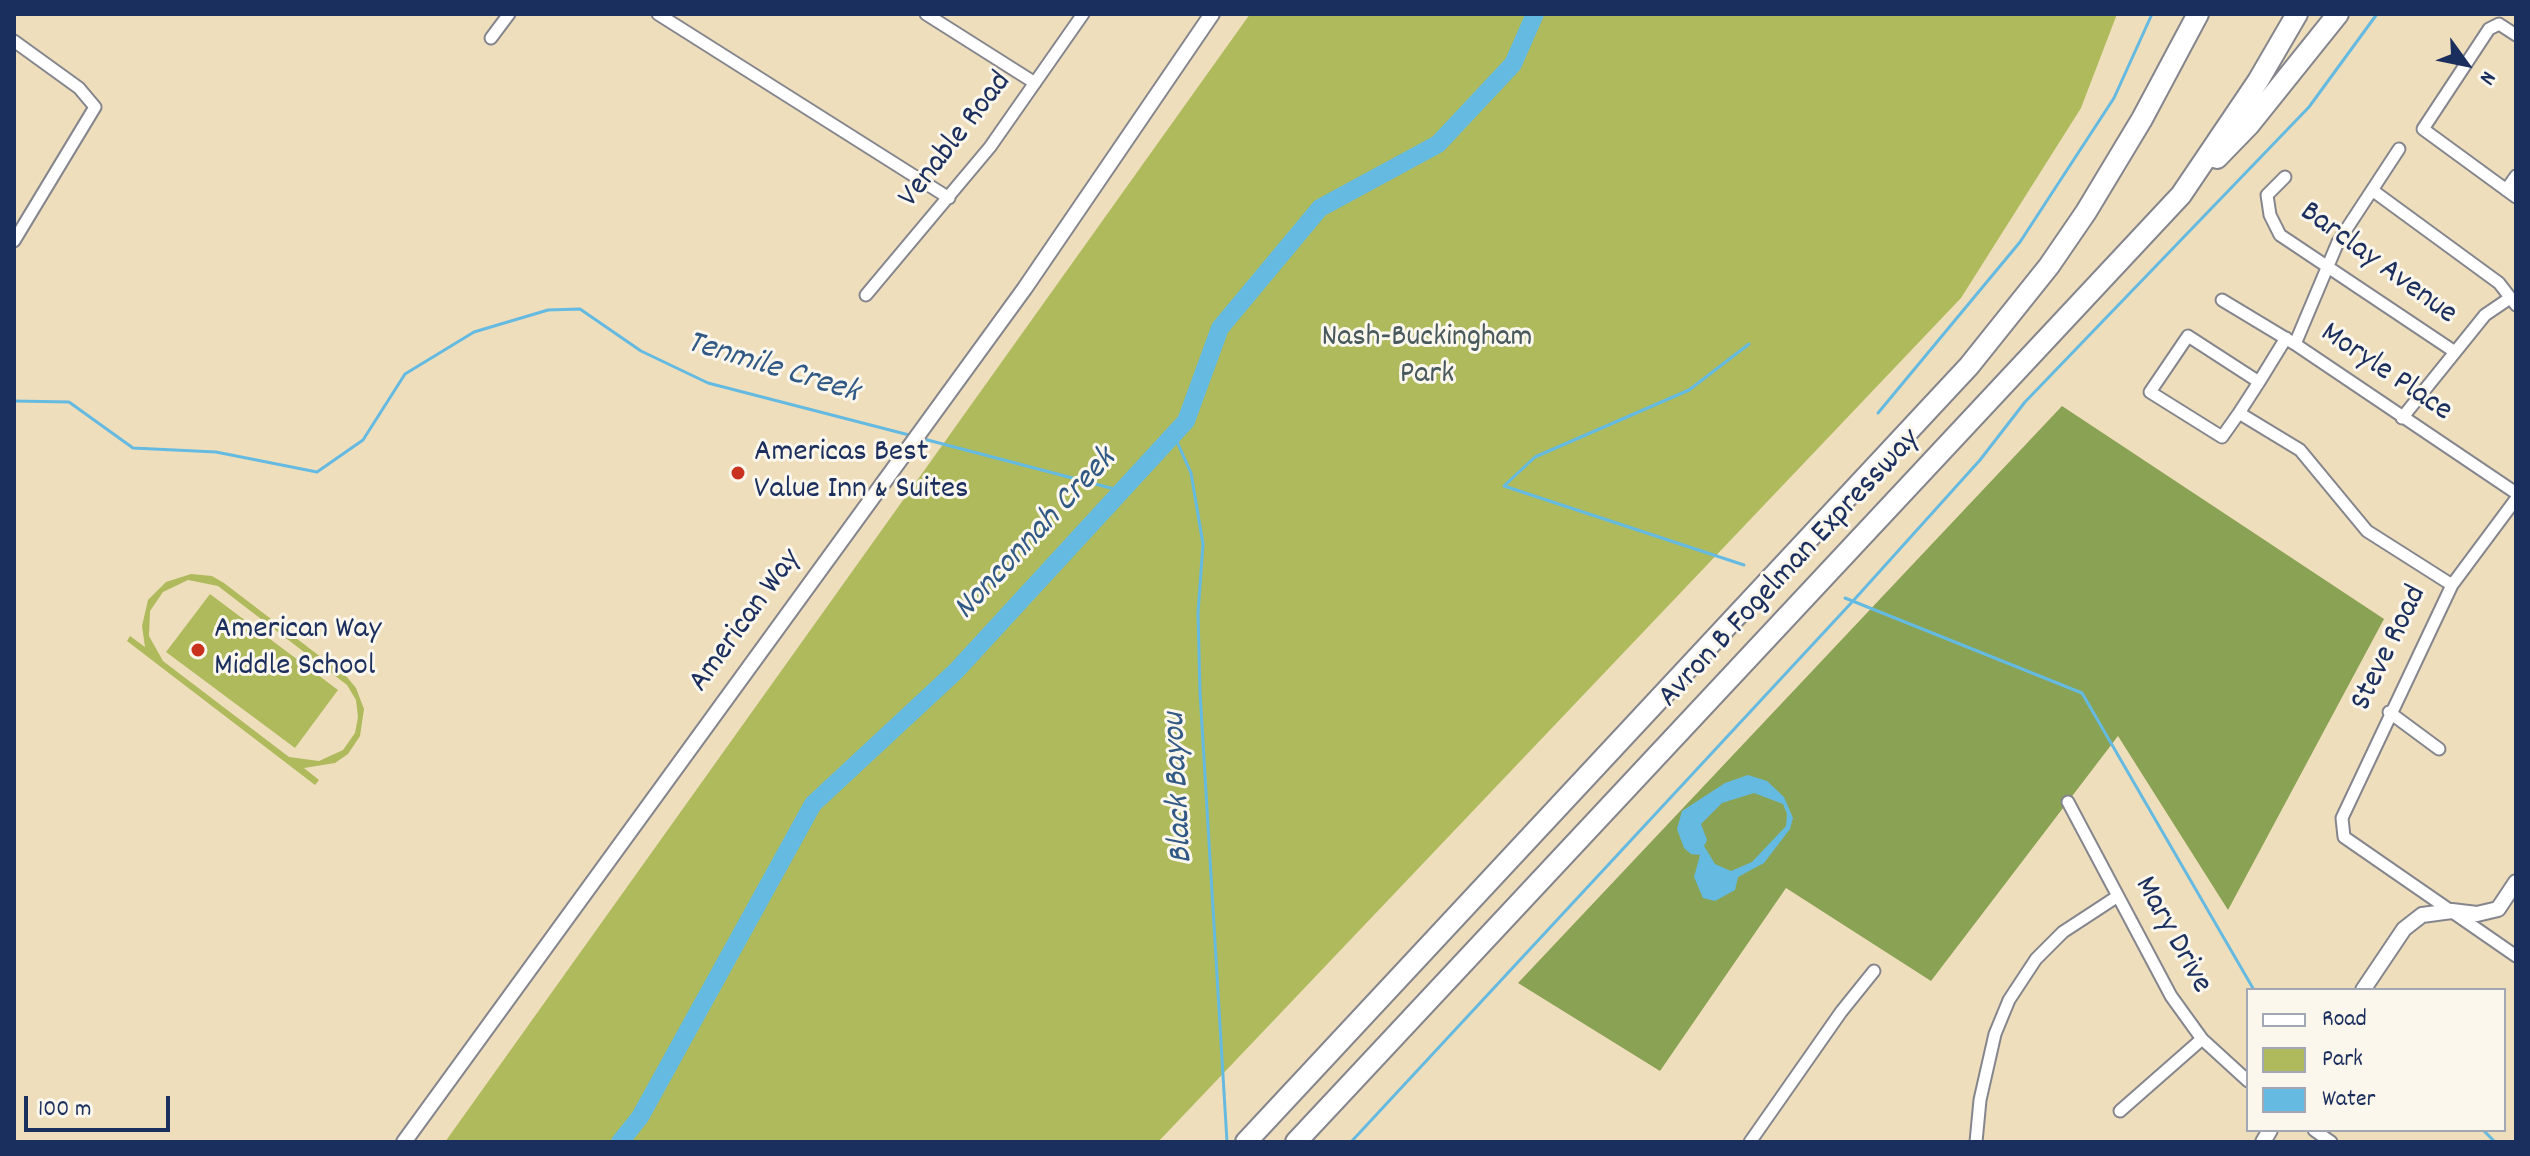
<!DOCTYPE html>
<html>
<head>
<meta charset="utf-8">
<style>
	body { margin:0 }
	#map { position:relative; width:2530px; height:1156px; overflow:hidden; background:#efdebc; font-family:Dekko,sans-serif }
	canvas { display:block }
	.frame { position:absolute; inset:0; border:16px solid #1b2f5e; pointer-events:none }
	.legend { position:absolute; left:2246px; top:988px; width:260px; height:144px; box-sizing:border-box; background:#fbf7ec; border:2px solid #a1a7b3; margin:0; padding:10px 14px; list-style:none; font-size:24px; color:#1b2f5e }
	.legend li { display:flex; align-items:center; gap:16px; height:40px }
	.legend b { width:40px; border:2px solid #a1a7b3 }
	.north { position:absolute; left:2426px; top:24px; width:80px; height:80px; -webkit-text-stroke:6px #fbf7ec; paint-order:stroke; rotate:123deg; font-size:22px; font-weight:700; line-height:32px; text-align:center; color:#1b2f5e }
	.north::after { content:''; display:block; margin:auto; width:28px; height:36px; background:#1b2f5e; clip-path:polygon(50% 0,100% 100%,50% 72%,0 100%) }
	.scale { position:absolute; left:24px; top:1096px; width:146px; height:36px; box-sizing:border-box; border:4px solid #1b2f5e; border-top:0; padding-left:10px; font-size:24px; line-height:28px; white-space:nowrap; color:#1b2f5e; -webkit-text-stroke:6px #fbf7ec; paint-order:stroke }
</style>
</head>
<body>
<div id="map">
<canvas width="2530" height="1156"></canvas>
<div class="frame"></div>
<ul class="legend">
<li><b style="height:10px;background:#fff"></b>Road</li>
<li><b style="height:22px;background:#aeba5c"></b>Park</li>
<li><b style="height:22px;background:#65bae1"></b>Water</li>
</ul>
<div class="north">N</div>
<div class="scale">100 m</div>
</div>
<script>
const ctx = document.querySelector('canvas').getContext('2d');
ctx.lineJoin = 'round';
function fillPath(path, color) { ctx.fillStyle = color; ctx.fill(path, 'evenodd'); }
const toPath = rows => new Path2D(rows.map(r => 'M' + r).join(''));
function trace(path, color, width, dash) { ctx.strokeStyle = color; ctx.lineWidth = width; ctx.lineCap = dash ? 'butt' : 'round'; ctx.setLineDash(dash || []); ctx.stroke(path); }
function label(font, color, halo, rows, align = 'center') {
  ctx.font = font + ' Dekko,sans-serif'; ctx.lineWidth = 6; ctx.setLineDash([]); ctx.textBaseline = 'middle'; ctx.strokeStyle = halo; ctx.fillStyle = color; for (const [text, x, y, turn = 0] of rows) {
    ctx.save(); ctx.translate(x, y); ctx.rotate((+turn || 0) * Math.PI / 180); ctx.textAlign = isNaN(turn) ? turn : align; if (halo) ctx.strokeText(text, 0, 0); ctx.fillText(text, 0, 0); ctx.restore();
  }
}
fillPath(toPath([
	[1250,14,2117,14,2081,108,1961,298,1158,1142,445,1142],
	[191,574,212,576,224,583,347,677,356,688,364,709,360,736,348,754,335,763,304,768,319,780,315,785,127,641,130,636,145,647,142,626,148,600,166,582],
	[188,580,218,586,347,685,356,700,358,717,355,733,343,750,319,761,289,757,163,661,149,636,150,611,163,592],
	[210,594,338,690,295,748,166,652]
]), '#aeba5c');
fillPath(toPath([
	[2062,406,2384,619,2228,910,2118,736,1931,981,1786,888,1660,1071,1518,983]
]), '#8aa254');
fillPath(toPath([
	[1748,775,1767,781,1784,797,1793,818,1790,829,1764,863,1738,877,1735,890,1715,901,1703,898,1694,877,1700,855,1691,854,1684,848,1677,829,1682,811,1725,783],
	[1754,793,1783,804,1787,814,1786,826,1752,862,1731,871,1715,864,1709,854,1704,846,1707,840,1701,824,1722,803]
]), '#65bae1');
trace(toPath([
	[14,401,69,402,133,448,216,452,317,472,363,440,405,374,474,332,548,310,580,309,641,351,708,383,913,436],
	[1878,413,2020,242,2114,98,2152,14],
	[1174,435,1191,473,1203,544,1198,613,1200,692,1227,1142],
	[920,438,1122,491],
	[1744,565,1504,486,1535,457,1689,390,1749,344],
	[1845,598,2082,693,2254,990],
	[2483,1130,2495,1142],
	[1351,1142,1853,601,1980,460,2025,402,2309,107,2377,14]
]), '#65bae1', 3);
trace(toPath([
	[620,1142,640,1117,813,804,956,671,1186,421,1220,328,1320,208,1438,144,1513,64,1535,14]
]), '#65bae1', 18);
const street = toPath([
	[658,14,949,198],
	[926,14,1035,83],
	[2516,35,2499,24,2489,29,2423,129,2516,197],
	[491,38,509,14],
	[14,41,79,88,95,107,14,241],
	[2285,177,2267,195,2270,215,2280,235,2455,352],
	[2372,190,2499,283,2516,305],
	[2506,190,2516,176],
	[866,295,990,147,1083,14],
	[2222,300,2295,344,2516,493],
	[2295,344,2338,242,2399,149],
	[2259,382,2286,338],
	[2239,413,2259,382,2188,336,2150,392,2222,437,2239,413,2300,450,2367,531,2452,585],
	[2402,418,2485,315,2510,298],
	[2516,499,2452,585,2342,818,2344,837,2516,956],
	[2389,712,2439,749],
	[2068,802,2171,996,2202,1039,2248,1081],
	[2120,1111,2202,1039],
	[2314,1130,2331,1142],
	[1750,1142,1841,1012,1874,971],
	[1976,1142,1980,1100,1995,1034,2009,1000,2036,959,2063,932,2118,896]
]);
const secondary = toPath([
	[2363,990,2404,929,2422,915,2452,911,2477,914,2498,909,2516,882],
	[404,1142,1025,288,1212,14],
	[2263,1142,2270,1130]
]);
const highway = toPath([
	[2217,158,2249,125,2338,14],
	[1246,1142,1969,366,2049,266,2086,212,2142,119,2198,14],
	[1296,1142,2181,195,2258,81,2297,14]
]);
trace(street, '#85868d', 15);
trace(secondary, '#85868d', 18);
trace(highway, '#85868d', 24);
trace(street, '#fff', 11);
trace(secondary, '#fff', 14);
trace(highway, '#fff', 20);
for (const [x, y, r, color] of [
	[738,473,8,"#c8321e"],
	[198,650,8,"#c8321e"]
]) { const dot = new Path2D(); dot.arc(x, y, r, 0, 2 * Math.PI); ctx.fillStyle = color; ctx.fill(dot); trace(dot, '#fbf7ec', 3); }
label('32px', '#1b2f5e', '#fbf7ec', [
	["Venable Road",957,141,-52],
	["Barclay Avenue",2377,265,36],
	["Moryle Place",2385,374,34],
	["Avron B Fogelman Expressway",1791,570,-47],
	["American Way",747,622,-54],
	["Steve Road",2391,649,-64],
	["Mary Drive",2171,936,61]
]);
label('32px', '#47595d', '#fbf7ec', [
	["Nash-Buckingham",1427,340],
	["Park",1427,377]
]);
label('32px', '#1b2f5e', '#fbf7ec', [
	["Americas Best",754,455],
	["Value Inn & Suites",754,492],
	["American Way",214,632],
	["Middle School",214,669]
], 'left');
label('italic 34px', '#315985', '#fbf7ec', [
	["Tenmile Creek",772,370,17],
	["Nonconnah Creek",1037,536,-47],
	["Black Bayou",1181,788,-93]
]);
</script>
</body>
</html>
